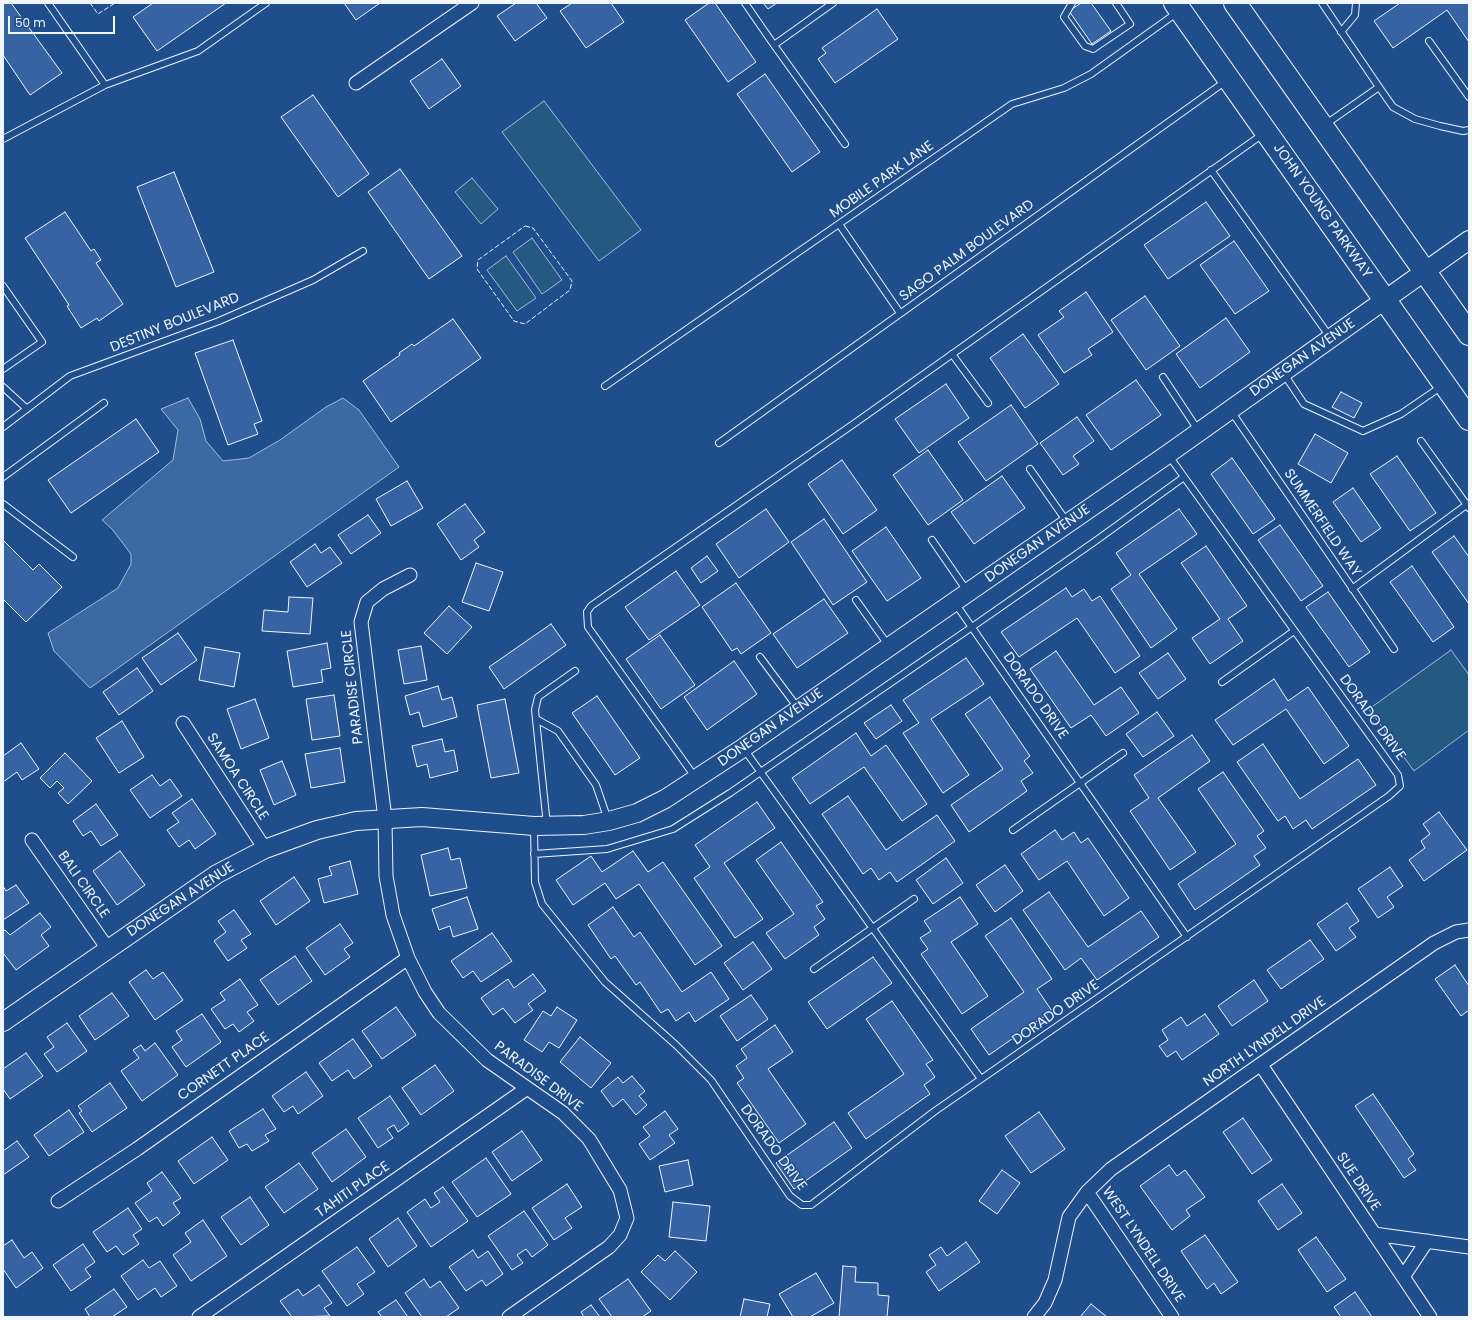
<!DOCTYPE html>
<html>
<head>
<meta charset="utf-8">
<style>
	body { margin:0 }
	#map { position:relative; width:1472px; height:1320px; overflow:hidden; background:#1f4e8c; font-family:Poppins,sans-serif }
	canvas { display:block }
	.frame { position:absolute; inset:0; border:4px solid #f2f6ff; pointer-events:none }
	.scale { position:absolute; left:8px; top:16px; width:107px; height:18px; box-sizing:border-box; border:2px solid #f2f6ff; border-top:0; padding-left:5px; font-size:12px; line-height:14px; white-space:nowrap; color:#f2f6ff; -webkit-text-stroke:3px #1f4e8c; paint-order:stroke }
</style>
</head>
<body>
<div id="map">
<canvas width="1472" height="1320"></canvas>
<div class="frame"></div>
<div class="scale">50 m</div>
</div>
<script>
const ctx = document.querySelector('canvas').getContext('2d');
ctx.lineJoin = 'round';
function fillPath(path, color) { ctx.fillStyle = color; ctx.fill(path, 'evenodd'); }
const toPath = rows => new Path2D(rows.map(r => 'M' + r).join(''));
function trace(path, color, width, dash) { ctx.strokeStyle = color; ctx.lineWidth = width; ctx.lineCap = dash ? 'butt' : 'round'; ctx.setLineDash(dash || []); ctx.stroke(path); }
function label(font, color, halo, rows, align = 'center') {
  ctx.font = font + ' Poppins,sans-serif'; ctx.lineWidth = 3; ctx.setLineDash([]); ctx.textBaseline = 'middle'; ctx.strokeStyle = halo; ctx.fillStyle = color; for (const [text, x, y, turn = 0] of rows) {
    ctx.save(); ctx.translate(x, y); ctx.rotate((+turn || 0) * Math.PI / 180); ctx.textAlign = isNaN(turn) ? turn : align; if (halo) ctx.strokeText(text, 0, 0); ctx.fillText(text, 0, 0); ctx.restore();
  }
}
const green = toPath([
	[544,101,641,230,599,261,502,132,544,101],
	[472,178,498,209,481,224,455,192,472,178],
	[532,238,562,280,542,294,513,252,532,238],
	[506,256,536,298,517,311,487,270,506,256],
	[1451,650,1469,675,1469,730,1414,771,1369,709,1451,650]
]);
fillPath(green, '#245a82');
trace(green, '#a8bbd7', 1);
const water = toPath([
	[188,398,200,419,206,441,223,461,249,458,280,440,326,407,343,398,359,410,399,467,90,688,54,651,48,633,118,588,131,564,131,554,112,529,102,520,173,460,178,430,161,409,188,398]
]);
fillPath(water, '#3b69a3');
trace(water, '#a8bbd7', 1);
const building = toPath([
	[3,3,11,3,62,73,30,95,3,55,3,3],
	[153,3,226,3,157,51,133,17,153,3],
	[344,3,380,3,356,20,344,3],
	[516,3,536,3,547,18,515,41,497,16,516,3],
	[572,3,611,3,624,22,586,48,560,11,572,3],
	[709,3,715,3,756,62,728,82,685,20,709,3],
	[763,3,777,3,768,9,763,3],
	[1081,3,1091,3,1111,31,1092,44,1069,11,1081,3],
	[1400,3,1469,3,1469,42,1447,10,1393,48,1374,21,1400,3],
	[877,9,898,39,835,83,818,59,826,53,822,48,877,9],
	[442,59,461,86,429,109,410,81,442,59],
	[765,74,820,152,792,172,737,94,765,74],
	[313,95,369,174,338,197,281,117,313,95],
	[400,169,462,256,429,279,368,192,400,169],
	[174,172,214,272,176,287,137,187,174,172],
	[1206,202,1230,236,1168,279,1144,245,1206,202],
	[65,212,91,251,94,249,101,260,96,263,123,304,99,321,97,318,81,328,67,306,69,305,25,238,65,212],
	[1234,241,1269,291,1235,314,1200,265,1234,241],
	[1086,292,1113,332,1088,349,1092,355,1064,373,1038,335,1064,317,1059,311,1086,292],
	[1145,296,1180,346,1146,370,1111,320,1145,296],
	[1226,318,1250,352,1200,388,1176,354,1226,318],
	[453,319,481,358,391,422,363,381,400,355,399,353,412,344,414,346,453,319],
	[1023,334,1059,384,1025,408,990,358,1023,334],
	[233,340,262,421,254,424,258,434,228,445,195,353,233,340],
	[1136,380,1161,415,1111,450,1086,415,1136,380],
	[946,384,969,418,919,453,895,419,946,384],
	[1341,392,1362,403,1354,418,1332,407,1341,392],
	[1011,405,1038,444,986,481,958,442,1011,405],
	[1077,417,1094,441,1073,456,1079,464,1063,475,1040,443,1077,417],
	[136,419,159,452,71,513,48,480,136,419],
	[1315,434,1348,453,1331,483,1298,464,1315,434],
	[928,450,963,500,928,525,893,475,928,450],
	[1397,456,1436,513,1410,531,1370,474,1397,456],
	[1232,458,1275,519,1253,534,1211,474,1232,458],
	[842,460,877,510,843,534,808,484,842,460],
	[1002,476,1025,508,974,544,951,512,1002,476],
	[407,481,423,508,391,526,376,499,407,481],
	[1353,488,1381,528,1361,542,1333,502,1353,488],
	[465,504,485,532,474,540,479,547,461,560,437,524,465,504],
	[766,509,789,542,739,578,716,544,766,509],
	[1179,509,1197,534,1139,574,1177,629,1151,648,1111,589,1131,575,1116,553,1179,509],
	[368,515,381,533,351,554,338,535,368,515],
	[824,519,867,582,833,605,791,542,824,519],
	[1280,525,1323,586,1301,601,1258,540,1280,525],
	[886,527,921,578,887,601,852,551,886,527],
	[1454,536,1469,557,1469,604,1432,552,1454,536],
	[3,540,33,570,39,564,62,587,26,622,3,599,3,540],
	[315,544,321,553,330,547,342,563,307,587,290,562,315,544],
	[1206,546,1247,606,1228,619,1243,641,1210,664,1192,638,1220,619,1181,563,1206,546],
	[707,556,718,571,701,583,691,568,707,556],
	[476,563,503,572,489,611,462,602,476,563],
	[1412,566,1454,627,1433,642,1390,582,1412,566],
	[676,571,700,605,649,640,625,607,676,571],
	[736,583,771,633,741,654,737,648,732,651,702,607,736,583],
	[1066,588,1072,597,1084,589,1092,601,1100,596,1140,656,1115,673,1077,618,1019,657,1001,632,1066,588],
	[1328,592,1370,652,1349,667,1306,607,1328,592],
	[289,597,313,598,310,634,262,631,264,610,288,612,289,597],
	[824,599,848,633,797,668,773,634,824,599],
	[449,606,472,627,447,654,424,633,449,606],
	[551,624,566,645,504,689,489,667,551,624],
	[178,633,197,660,161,685,142,658,178,633],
	[660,635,695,685,661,709,626,659,660,635],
	[327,643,331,668,321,670,323,682,293,687,287,651,327,643],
	[421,646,427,680,404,684,398,650,421,646],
	[205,647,240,653,234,687,199,680,205,647],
	[1056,651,1094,705,1121,687,1139,713,1106,736,1091,715,1071,728,1030,669,1056,651],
	[1168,653,1186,679,1158,699,1139,673,1168,653],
	[966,658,984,684,931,719,969,775,943,793,903,733,919,723,903,700,966,658],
	[734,661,757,694,707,730,684,697,734,661],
	[137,668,153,691,119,715,103,692,137,668],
	[1274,679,1288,701,1308,687,1349,746,1324,764,1286,709,1233,745,1215,720,1274,679],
	[438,686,442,700,452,697,457,717,423,727,419,712,410,715,405,696,438,686],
	[334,695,340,736,312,740,306,699,334,695],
	[597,696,640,758,615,775,572,713,597,696],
	[990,697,1030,756,1024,761,1033,773,1021,781,1027,791,969,832,951,805,1003,769,965,714,990,697],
	[255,699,269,738,241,749,227,709,255,699],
	[505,699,519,773,491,778,477,705,505,699],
	[891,705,902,721,876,739,864,723,891,705],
	[1157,712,1174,736,1143,757,1126,734,1157,712],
	[122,721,144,757,119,773,96,738,122,721],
	[856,733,871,756,886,745,927,804,902,821,864,767,810,804,792,778,856,733],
	[1192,735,1210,761,1158,798,1196,852,1170,870,1130,811,1149,798,1134,775,1192,735],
	[442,739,445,752,454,750,458,771,430,778,427,764,417,767,412,746,442,739],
	[21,743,39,769,22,780,17,772,3,782,3,756,21,743],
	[1263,744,1300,799,1358,759,1376,785,1312,829,1306,820,1293,829,1285,816,1278,821,1237,762,1263,744],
	[340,748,345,782,311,788,305,754,340,748],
	[65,753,92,781,68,804,58,793,64,788,57,781,50,788,40,778,65,753],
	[282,761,296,795,274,805,260,770,282,761],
	[1223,772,1264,831,1257,836,1266,848,1254,856,1260,865,1195,910,1178,884,1236,844,1198,789,1223,772],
	[152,775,160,786,170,779,182,796,150,818,130,790,152,775],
	[848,796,886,850,937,815,955,841,897,882,890,872,879,880,871,868,863,874,822,814,848,796],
	[192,799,216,834,195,849,189,840,179,847,167,830,179,822,172,813,192,799],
	[757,802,775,828,724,863,763,919,735,938,694,878,710,867,695,845,757,802],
	[96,804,118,835,101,846,91,831,83,836,73,821,96,804],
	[1439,812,1467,850,1424,881,1409,860,1425,848,1421,841,1430,834,1423,824,1439,812],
	[1055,830,1062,840,1074,832,1081,843,1088,838,1129,898,1104,916,1067,861,1039,880,1021,854,1055,830],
	[781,842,823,902,816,906,825,919,814,927,819,935,785,959,766,933,794,914,756,860,781,842],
	[448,848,451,860,460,858,467,888,430,896,421,855,448,848],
	[120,851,145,885,117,905,93,871,120,851],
	[633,851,648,872,663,862,722,946,695,965,639,884,616,899,605,883,573,905,556,880,591,856,602,872,633,851],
	[946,858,963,883,933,904,916,880,946,858],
	[350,861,358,894,324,903,318,879,332,875,329,867,350,861],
	[1005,865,1023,891,995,912,976,885,1005,865],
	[1390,867,1403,886,1387,897,1394,907,1378,918,1358,889,1390,867],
	[294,877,310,901,276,925,260,901,294,877],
	[16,885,29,903,3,920,3,886,6,891,16,885],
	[1049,892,1088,947,1141,911,1159,937,1097,980,1081,958,1065,970,1023,910,1049,892],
	[467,897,478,929,453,937,450,926,439,930,432,909,467,897],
	[960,897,978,924,951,942,988,996,962,1014,921,954,928,949,920,938,931,931,924,921,960,897],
	[1347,903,1359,921,1349,928,1356,937,1336,951,1317,924,1347,903],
	[613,907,634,937,640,932,682,992,711,972,729,999,695,1022,689,1012,676,1021,668,1009,661,1013,640,982,636,985,615,956,611,959,588,925,613,907],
	[234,910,251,934,241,940,247,948,228,961,214,941,226,932,218,921,234,910],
	[40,913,51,927,41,935,49,946,16,970,3,953,3,931,5,930,10,935,40,913],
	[1011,918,1052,979,1037,989,1052,1011,989,1055,971,1029,1024,992,985,936,1011,918],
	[340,924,353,943,344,949,350,957,325,975,306,948,340,924],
	[492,933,512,961,481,982,473,971,463,978,451,961,492,933],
	[1310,940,1324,959,1281,989,1267,970,1310,940],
	[753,942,772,969,743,990,724,963,753,942],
	[295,956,312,981,278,1005,260,980,295,956],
	[873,957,892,983,827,1029,808,1002,873,957],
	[1455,965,1469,986,1469,1010,1461,1016,1435,979,1455,965],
	[146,970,153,979,163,972,183,1000,155,1020,129,982,146,970],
	[533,974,546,991,528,1004,533,1010,515,1023,503,1008,493,1015,481,998,508,979,514,988,533,974],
	[240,979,258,1005,247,1012,254,1021,239,1032,233,1024,225,1029,211,1009,225,1000,220,993,240,979],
	[1254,980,1268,1001,1232,1026,1218,1006,1254,980],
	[112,993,129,1016,95,1040,79,1016,112,993],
	[751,995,768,1019,737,1041,720,1016,751,995],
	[892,1001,933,1060,926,1064,935,1077,924,1085,930,1094,866,1139,848,1113,904,1074,866,1019,892,1001],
	[396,1007,416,1035,382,1059,362,1031,396,1007],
	[557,1007,577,1020,559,1048,549,1042,542,1052,524,1040,543,1011,551,1016,557,1007],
	[202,1014,221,1042,186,1067,172,1047,182,1040,176,1031,202,1014],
	[1205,1014,1219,1034,1182,1060,1176,1051,1167,1057,1159,1046,1168,1040,1162,1030,1181,1017,1187,1026,1205,1014],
	[67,1023,87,1051,57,1072,44,1054,54,1047,47,1037,67,1023],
	[775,1025,793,1052,768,1069,806,1124,779,1143,737,1083,744,1078,736,1066,747,1058,741,1049,775,1025],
	[580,1037,611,1063,591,1088,560,1062,580,1037],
	[353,1039,372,1066,354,1079,348,1070,332,1081,319,1063,353,1039],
	[155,1043,178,1075,142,1101,121,1071,139,1058,133,1050,141,1045,145,1051,155,1043],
	[26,1053,43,1076,10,1099,3,1089,3,1069,26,1053],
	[435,1065,454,1091,421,1115,402,1088,435,1065],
	[306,1072,323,1096,298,1114,293,1106,284,1112,272,1096,306,1072],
	[632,1076,645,1091,639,1096,647,1105,636,1115,623,1099,613,1107,601,1091,618,1077,623,1083,632,1076],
	[110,1083,127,1108,92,1132,79,1113,82,1111,78,1106,110,1083],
	[1373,1094,1414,1154,1408,1159,1416,1170,1404,1178,1355,1106,1373,1094],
	[390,1096,409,1124,398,1132,394,1125,387,1129,393,1138,378,1148,358,1118,390,1096],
	[263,1109,276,1129,265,1135,269,1141,252,1151,247,1144,239,1148,229,1131,263,1109],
	[69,1110,84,1132,49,1156,34,1135,69,1110],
	[665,1111,678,1129,669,1135,675,1143,650,1160,639,1144,650,1136,643,1127,665,1111],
	[1039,1112,1065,1149,1031,1173,1005,1136,1039,1112],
	[1243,1118,1272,1160,1252,1174,1223,1132,1243,1118],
	[834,1122,852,1148,794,1189,776,1163,834,1122],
	[346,1129,366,1157,332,1182,312,1153,346,1129],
	[522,1131,542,1160,512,1181,492,1152,522,1131],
	[212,1137,228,1160,194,1184,178,1161,212,1137],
	[17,1141,29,1157,3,1175,3,1151,17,1141],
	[486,1158,511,1194,477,1217,452,1182,486,1158],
	[688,1160,693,1185,665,1192,659,1166,688,1160],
	[299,1163,318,1189,284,1213,265,1187,299,1163],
	[1169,1165,1177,1176,1185,1170,1205,1197,1186,1210,1190,1216,1172,1230,1140,1186,1169,1165],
	[1002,1170,1020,1183,997,1214,979,1201,1002,1170],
	[162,1172,181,1198,173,1203,180,1213,163,1226,157,1217,149,1222,135,1203,152,1191,147,1183,162,1172],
	[567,1184,582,1207,565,1218,572,1228,554,1240,532,1208,567,1184],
	[1282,1184,1302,1213,1278,1230,1258,1201,1282,1184],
	[443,1187,468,1221,431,1247,407,1212,425,1199,431,1208,440,1202,434,1193,443,1187],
	[250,1197,269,1225,241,1245,221,1217,250,1197],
	[673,1202,710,1206,706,1241,669,1237,673,1202],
	[128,1208,142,1229,133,1235,139,1244,123,1255,116,1246,107,1252,93,1232,128,1208],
	[524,1211,548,1245,532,1257,526,1249,517,1255,523,1263,512,1270,488,1236,524,1211],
	[398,1218,417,1246,388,1267,369,1239,398,1218],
	[203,1220,227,1256,191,1281,173,1255,191,1242,185,1233,203,1220],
	[1205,1235,1238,1282,1221,1294,1214,1283,1207,1289,1181,1251,1205,1235],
	[1316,1237,1346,1279,1327,1292,1298,1250,1316,1237],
	[12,1240,24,1258,32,1252,43,1268,16,1288,3,1269,3,1246,12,1240],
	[966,1242,980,1262,939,1291,926,1272,936,1265,929,1255,941,1247,947,1256,966,1242],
	[83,1244,95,1262,85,1269,91,1277,71,1291,53,1265,83,1244],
	[357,1247,375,1272,357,1284,364,1294,347,1306,322,1271,357,1247],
	[473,1250,478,1258,488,1251,503,1274,486,1286,482,1280,466,1291,449,1267,473,1250],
	[675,1251,697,1272,670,1300,641,1272,658,1255,665,1261,675,1251],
	[143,1260,149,1268,160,1261,177,1286,161,1297,155,1288,138,1300,121,1276,143,1260],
	[843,1266,856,1267,855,1282,878,1283,878,1295,889,1296,887,1317,839,1317,843,1266],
	[816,1273,834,1303,810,1317,793,1317,779,1294,816,1273],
	[424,1279,430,1288,440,1281,459,1308,446,1317,422,1317,405,1293,424,1279],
	[628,1279,651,1311,642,1317,612,1317,599,1299,628,1279],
	[319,1285,332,1303,324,1308,330,1316,292,1317,280,1301,298,1289,303,1296,319,1285],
	[114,1289,127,1307,112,1317,90,1317,85,1309,114,1289],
	[1355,1292,1372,1317,1341,1317,1334,1307,1355,1292],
	[744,1299,770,1304,767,1317,740,1317,744,1299],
	[396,1300,408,1317,382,1317,378,1312,396,1300],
	[1091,1304,1107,1317,1080,1317,1091,1304],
	[591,1305,600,1317,584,1317,581,1312,591,1305]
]);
fillPath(building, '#3563a3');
trace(building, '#f2f6ff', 1);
const lane = toPath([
	[48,3,105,85],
	[745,3,774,45],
	[833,3,774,45,845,144],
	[1072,3,1064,17,1085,46,1093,49,1130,24,1116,3],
	[1322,3,1379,87,1326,124],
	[1341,32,1355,15,1356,3],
	[1429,41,1469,97],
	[1379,87,1393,107,1415,119,1440,126,1463,131,1469,130],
	[3,139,105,85,198,51,266,3],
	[1211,170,1330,337],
	[839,224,900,313],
	[3,286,42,342,3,369],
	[952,354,988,403],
	[1284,374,1304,404,1363,431,1401,414,1442,386],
	[1163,377,1198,430],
	[605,386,1012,104,1064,88,1091,74,1178,12],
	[3,387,27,409],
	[1231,411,1394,649],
	[3,427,70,376,219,321,313,280,363,251],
	[1421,441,1469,508],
	[719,443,1226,81],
	[1030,469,1067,522],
	[3,477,104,403],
	[3,504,73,557],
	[932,540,967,591],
	[1352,589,1469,503],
	[856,600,888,645],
	[955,603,1187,937],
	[760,657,798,708],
	[1222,682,1294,631],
	[536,719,558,731,596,785,608,820],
	[744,749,981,1079],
	[695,777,588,627,587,612,591,606,855,423,1263,134],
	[547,825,535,710,538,697,575,671],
	[534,828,535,882,542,904,605,982,676,1045,711,1080,790,1196,802,1205,811,1205,935,1111,1389,796,1400,786,1398,775,1169,456],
	[1013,830,1123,753],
	[534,854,607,849,673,829,730,793,972,627,1094,542,1184,477],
	[814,969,914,899]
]);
const street = toPath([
	[356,83,472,3],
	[410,575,383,589,367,602,361,622,385,819,386,876,393,915,408,958,425,992,439,1013,487,1060,563,1113,589,1139,620,1190,627,1218,620,1235,609,1247,509,1317],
	[183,723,265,849],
	[32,840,108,949],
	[1261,1065,1430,1317],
	[1087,1192,1172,1317],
	[58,1201,137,1149,408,958],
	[1374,1234,1469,1247],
	[1403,1277,1427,1241],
	[199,1317,526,1089],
	[1034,1317,1045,1303,1055,1280,1069,1217,1087,1192,1111,1169,1434,943,1456,932,1469,930]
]);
const secondary = toPath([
	[3,1022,217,874,265,849,317,830,356,821,422,817,534,826,584,825,609,821,637,813,665,799,743,748,1168,454,1469,240]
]);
const highway = toPath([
	[1175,3,1469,419],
	[1235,3,1469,334]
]);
trace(lane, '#f2f6ff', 8);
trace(street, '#f2f6ff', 15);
trace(secondary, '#f2f6ff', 20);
trace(highway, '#f2f6ff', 24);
trace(lane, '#1f4e8c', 6);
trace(street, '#1f4e8c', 13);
trace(secondary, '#1f4e8c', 18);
trace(highway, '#1f4e8c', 22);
trace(toPath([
	[90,3,98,14,115,3],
	[525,226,533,228,572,281,570,290,525,324,514,321,477,269,478,260,525,226]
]), '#f2f6ff', 1, [5, 2]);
label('14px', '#f2f6ff', '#1f4e8c', [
	["MOBILE PARK LANE",882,180,-35],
	["JOHN YOUNG PARKWAY",1322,211,55],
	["SAGO PALM BOULEVARD",967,251,-36],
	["DESTINY BOULEVARD",175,323,-22],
	["DONEGAN AVENUE",1303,358,-35],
	["SUMMERFIELD WAY",1322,523,56],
	["DONEGAN AVENUE",1038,544,-35],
	["PARADISE CIRCLE",353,687,-96],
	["DORADO DRIVE",1035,696,55],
	["DORADO DRIVE",1372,718,54],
	["DONEGAN AVENUE",771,728,-35],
	["SAMOA CIRCLE",237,777,57],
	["BALI CIRCLE",83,885,55],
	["DONEGAN AVENUE",181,900,-33],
	["DORADO DRIVE",1056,1013,-35],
	["NORTH LYNDELL DRIVE",1265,1042,-35],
	["CORNETT PLACE",224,1067,-35],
	["PARADISE DRIVE",538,1077,37],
	["DORADO DRIVE",773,1148,54],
	["SUE DRIVE",1358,1182,56],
	["TAHITI PLACE",353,1190,-35],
	["WEST LYNDELL DRIVE",1143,1245,56]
]);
</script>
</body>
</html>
